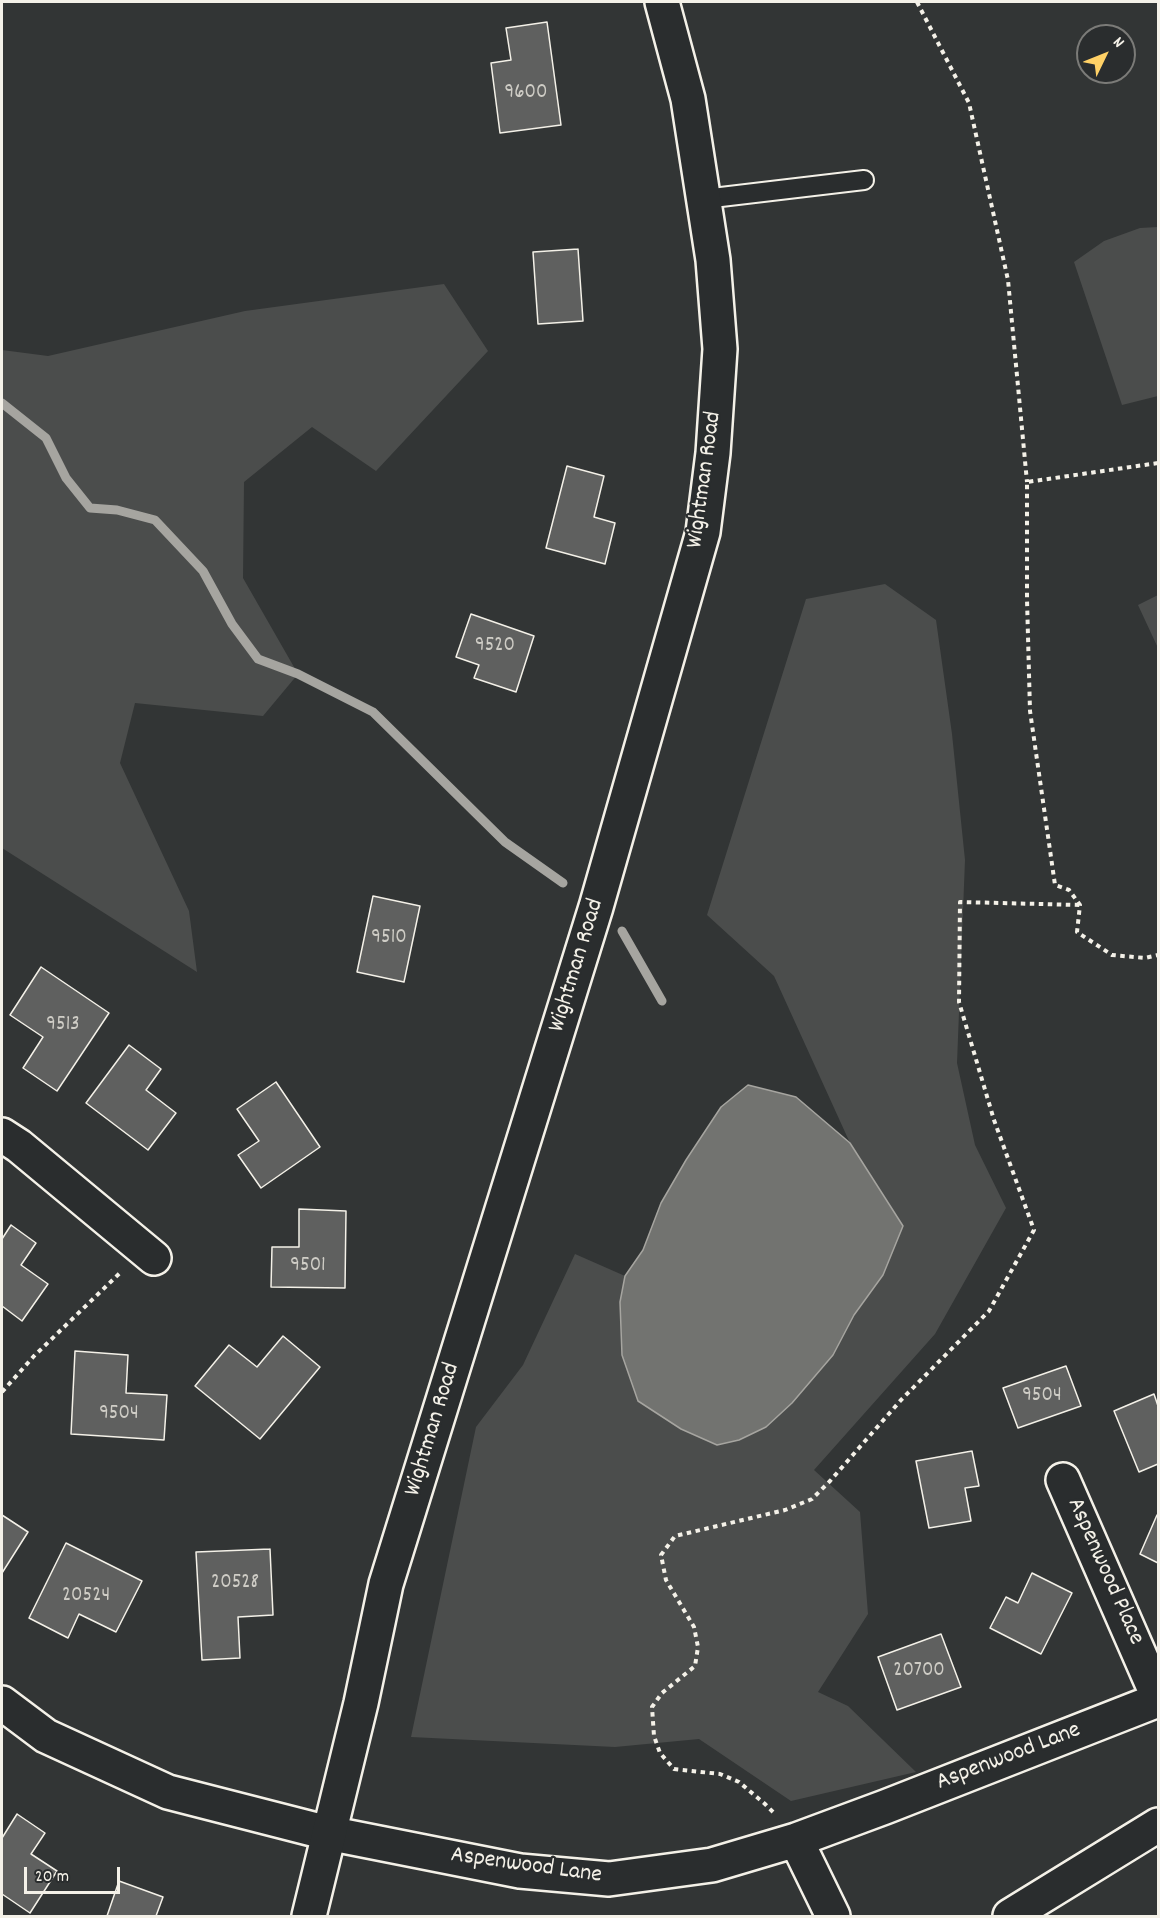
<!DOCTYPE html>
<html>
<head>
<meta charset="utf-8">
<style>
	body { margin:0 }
	#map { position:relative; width:1160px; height:1918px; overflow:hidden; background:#323535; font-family:Dekko,sans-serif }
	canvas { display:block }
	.frame { position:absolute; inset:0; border:3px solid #f4f1e8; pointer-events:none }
	.north { position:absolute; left:1076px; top:24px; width:60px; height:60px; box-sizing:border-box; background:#2a2d2e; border:2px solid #7b7b78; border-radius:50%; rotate:47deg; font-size:16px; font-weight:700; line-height:24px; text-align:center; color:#f4f1e8 }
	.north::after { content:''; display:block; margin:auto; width:21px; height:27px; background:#ffd166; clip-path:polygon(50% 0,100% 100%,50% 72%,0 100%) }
	.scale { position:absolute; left:24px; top:1867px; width:96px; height:27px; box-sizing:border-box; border:3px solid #f4f1e8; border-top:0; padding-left:8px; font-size:18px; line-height:21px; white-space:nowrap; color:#f4f1e8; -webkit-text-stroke:4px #2a2d2e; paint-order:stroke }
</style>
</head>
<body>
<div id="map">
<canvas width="1160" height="1918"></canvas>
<div class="frame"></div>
<div class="north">N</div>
<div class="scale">20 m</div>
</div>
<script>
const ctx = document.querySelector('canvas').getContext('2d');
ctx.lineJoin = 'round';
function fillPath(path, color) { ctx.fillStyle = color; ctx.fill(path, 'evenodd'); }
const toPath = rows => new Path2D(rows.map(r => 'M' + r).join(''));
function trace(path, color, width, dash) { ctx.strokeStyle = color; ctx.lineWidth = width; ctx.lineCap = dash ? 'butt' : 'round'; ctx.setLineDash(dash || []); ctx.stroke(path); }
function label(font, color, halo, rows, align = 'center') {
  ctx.font = font + ' Dekko,sans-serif'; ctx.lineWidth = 4.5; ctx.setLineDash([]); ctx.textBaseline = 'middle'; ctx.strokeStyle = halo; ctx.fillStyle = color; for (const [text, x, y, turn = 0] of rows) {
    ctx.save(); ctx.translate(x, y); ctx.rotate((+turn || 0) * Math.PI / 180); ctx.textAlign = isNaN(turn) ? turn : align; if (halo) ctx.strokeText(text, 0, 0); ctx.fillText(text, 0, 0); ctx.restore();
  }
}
fillPath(toPath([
	[1158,227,1158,396,1122,405,1074,262,1104,241,1140,228],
	[444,284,488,351,376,471,312,427,244,482,243,578,298,674,263,716,135,703,120,763,189,911,197,972,2,848,2,350,48,356,245,311],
	[885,584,936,620,952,734,965,860,957,1063,975,1145,1006,1208,935,1334,814,1470,860,1512,868,1614,818,1692,848,1706,916,1772,791,1801,699,1739,615,1747,411,1737,476,1427,523,1365,575,1254,625,1276,620,1302,638,1400,681,1429,717,1445,766,1427,792,1403,833,1355,854,1315,883,1275,903,1226,850,1143,774,976,707,915,806,599],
	[1158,595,1158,648,1138,605]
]), '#4b4d4c');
const water = toPath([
	[748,1085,796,1097,850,1143,903,1226,883,1275,854,1315,833,1355,792,1403,766,1427,739,1440,717,1445,681,1429,638,1401,622,1355,620,1302,625,1276,643,1250,661,1203,686,1160,721,1107,748,1085]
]);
fillPath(water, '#727370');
trace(water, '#a6a5a0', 1.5);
trace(toPath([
	[2,403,46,438,66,478,90,508,117,510,155,520,203,571,232,624,258,659,298,674,373,712,505,842,563,883],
	[622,931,662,1001]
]), '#a6a5a0', 9);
const building = toPath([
	[547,22,561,125,500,133,491,63,511,60,506,28,547,22],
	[578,249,583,321,538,324,533,252,578,249],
	[567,466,604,476,594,517,615,523,605,564,546,548,567,466],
	[471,614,534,636,516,692,474,678,479,665,456,657,471,614],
	[373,896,420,906,404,982,357,972,373,896],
	[41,967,109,1013,57,1091,23,1068,43,1037,10,1015,41,967],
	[129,1045,161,1069,146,1090,176,1113,148,1150,86,1103,129,1045],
	[276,1082,320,1147,261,1188,238,1155,259,1141,237,1109,276,1082],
	[299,1209,346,1211,345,1288,271,1287,272,1247,299,1247,299,1209],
	[11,1225,36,1243,21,1265,48,1284,22,1321,2,1306,2,1239,11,1225],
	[283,1336,320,1367,260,1439,195,1386,229,1345,257,1367,283,1336],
	[75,1351,128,1355,126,1393,167,1395,164,1440,71,1434,75,1351],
	[1066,1366,1081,1406,1018,1428,1003,1388,1066,1366],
	[1154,1394,1158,1406,1158,1464,1139,1472,1114,1411,1154,1394],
	[972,1451,979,1486,965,1488,971,1521,929,1528,916,1461,972,1451],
	[2,1515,28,1532,2,1573,2,1515],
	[1157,1515,1158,1516,1158,1563,1140,1554,1157,1515],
	[66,1543,142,1581,116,1632,79,1614,68,1638,29,1618,66,1543],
	[270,1549,273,1615,238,1617,240,1658,202,1660,196,1552,270,1549],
	[1032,1573,1072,1593,1041,1654,990,1628,1006,1597,1018,1603,1032,1573],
	[941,1634,961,1687,897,1710,878,1657,941,1634],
	[17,1814,45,1833,31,1854,57,1871,30,1913,2,1894,2,1838,17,1814],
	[119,1881,163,1897,156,1916,107,1916,119,1881]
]);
fillPath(building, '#5f605f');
trace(building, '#f4f1e8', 1.5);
const lane = toPath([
	[704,199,864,180]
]);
const street = toPath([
	[2,1135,19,1146,154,1258],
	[1063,1480,1158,1697],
	[2,1703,46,1736,168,1792,328,1833,520,1871,609,1879,712,1865,796,1840,885,1807,1158,1700],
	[796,1840,833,1916],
	[1010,1916,1158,1825]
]);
const secondary = toPath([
	[309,1916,361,1703,386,1584,596,907,703,532,713,453,720,349,713,260,688,99,662,2]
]);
trace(lane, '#f4f1e8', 22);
trace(street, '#f4f1e8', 38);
trace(secondary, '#f4f1e8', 38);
trace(toPath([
	[917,2,969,103,1008,280,1027,482],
	[1158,463,1027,482,1027,599,1030,711,1055,885,1069,890,1080,905,1077,932,1112,955,1145,958,1158,955],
	[2,1392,34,1356,122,1271],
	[773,1812,765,1804,739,1782,720,1774,674,1769,660,1753,654,1736,652,1707,662,1693,695,1666,698,1647,694,1627,666,1580,661,1555,675,1536,785,1510,812,1499,830,1481,901,1400,989,1311,1034,1230,994,1120,959,1002,960,902,1080,905]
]), '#f4f1e8', 4, [4.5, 4.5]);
trace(lane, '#2a2d2e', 18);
trace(street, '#2a2d2e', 33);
trace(secondary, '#2a2d2e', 33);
label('21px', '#cfcdc6', null, [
	["9600",526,94],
	["9520",495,647],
	["9510",389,939],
	["9513",63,1026],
	["9501",308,1267],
	["9504",1042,1397],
	["9504",119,1415],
	["20528",235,1584],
	["20524",86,1597],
	["20700",919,1672]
]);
label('24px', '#f4f1e8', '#2a2d2e', [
	["Wightman Road",706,480,-82],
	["Wightman Road",578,966,-73],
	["Wightman Road",434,1430,-73],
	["Aspenwood Place",1104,1572,66],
	["Aspenwood Lane",1009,1758,-21],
	["Aspenwood Lane",526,1867,8]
]);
</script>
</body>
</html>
